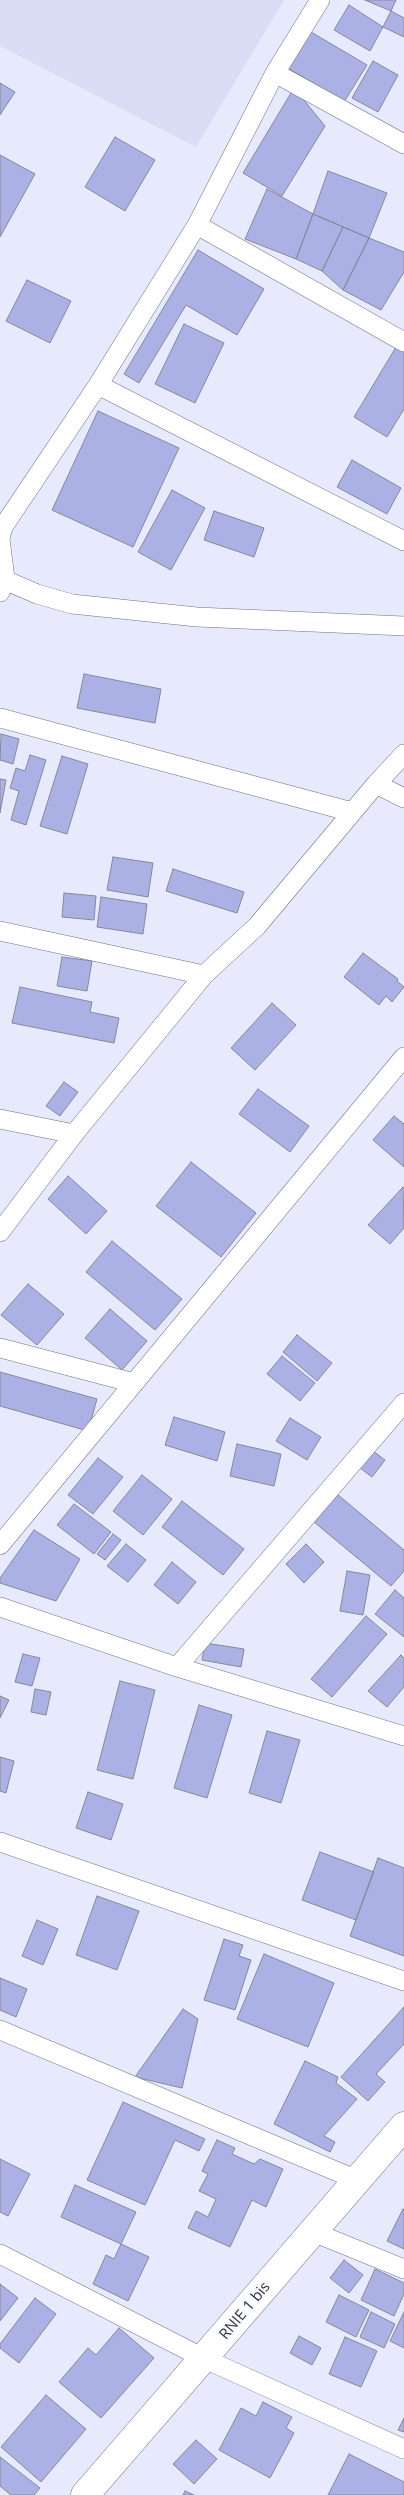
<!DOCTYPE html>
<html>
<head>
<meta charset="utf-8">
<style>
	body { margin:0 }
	canvas { display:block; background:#e7e9fc }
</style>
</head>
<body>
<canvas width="404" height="2495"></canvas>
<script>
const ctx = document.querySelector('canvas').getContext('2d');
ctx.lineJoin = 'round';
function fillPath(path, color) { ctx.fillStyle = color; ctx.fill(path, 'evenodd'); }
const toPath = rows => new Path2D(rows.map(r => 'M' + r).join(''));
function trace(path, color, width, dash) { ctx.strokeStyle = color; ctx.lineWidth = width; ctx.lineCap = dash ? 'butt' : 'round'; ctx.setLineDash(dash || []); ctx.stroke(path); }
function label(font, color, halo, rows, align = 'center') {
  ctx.font = font + ' "Open Sans",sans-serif'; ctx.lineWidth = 4.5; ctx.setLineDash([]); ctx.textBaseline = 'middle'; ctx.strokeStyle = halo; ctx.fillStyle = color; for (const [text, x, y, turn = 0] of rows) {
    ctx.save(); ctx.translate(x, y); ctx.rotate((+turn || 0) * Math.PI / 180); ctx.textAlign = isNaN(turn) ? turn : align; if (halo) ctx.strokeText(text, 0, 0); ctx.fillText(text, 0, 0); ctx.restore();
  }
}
fillPath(toPath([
	[0,0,284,0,196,147,0,46]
]), '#daddf6');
const building = toPath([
	[365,0,396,0,391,11,365,0],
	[349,5,383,27,370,51,334,30,349,5],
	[391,11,404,18,404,37,383,27,391,11],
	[311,32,367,65,344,102,288,68,311,32],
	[373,61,398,75,378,112,352,98,373,61],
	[0,83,15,92,0,115,0,83],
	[294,88,325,126,282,196,243,173,294,88],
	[115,137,155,160,125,211,85,187,115,137],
	[0,155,35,174,0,237,0,155],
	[328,171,387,193,369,238,313,214,328,171],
	[267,189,313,214,296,259,245,239,267,189],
	[313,214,343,227,322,271,296,259,313,214],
	[343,227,369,238,343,290,322,271,343,227],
	[369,238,404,252,404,272,381,310,343,290,369,238],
	[198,250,264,289,237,335,186,305,139,383,124,374,198,250],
	[27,280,71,301,50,343,6,321,27,280],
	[184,324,224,343,195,403,155,384,184,324],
	[396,347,404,352,404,409,387,437,354,417,396,347],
	[98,411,179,448,133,547,52,510,98,411],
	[352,460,401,488,387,514,337,487,352,460],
	[172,490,205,508,171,570,138,552,172,490],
	[214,511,264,528,254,557,204,540,214,511],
	[84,674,161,689,155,723,77,708,84,674],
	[1,734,19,739,13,764,0,760,1,734],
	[30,755,46,760,26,825,11,820,19,791,10,788,16,768,25,771,30,755],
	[62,756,88,764,67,834,40,826,62,756],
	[0,779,6,780,0,813,0,779],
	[113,857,153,863,148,897,107,890,113,857],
	[173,869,244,892,237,913,166,891,173,869],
	[64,893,96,896,94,920,62,917,64,893],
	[101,897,147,904,143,934,97,927,101,897],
	[363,953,398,979,397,981,404,987,392,1002,386,996,379,1005,344,977,363,953],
	[62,957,92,961,87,991,57,986,62,957],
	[20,987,92,1002,90,1012,119,1018,114,1043,12,1023,20,987],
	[272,1003,296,1025,255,1070,231,1048,272,1003],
	[64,1082,78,1092,60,1116,46,1106,64,1082],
	[258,1089,309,1126,290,1152,239,1114,258,1089],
	[394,1116,404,1124,404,1167,373,1140,394,1116],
	[191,1162,256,1213,221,1257,156,1206,191,1162],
	[68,1176,107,1211,86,1234,48,1199,68,1176],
	[403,1187,404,1228,390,1244,368,1225,403,1187],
	[112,1241,182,1299,155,1330,86,1272,112,1241],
	[28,1284,64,1314,37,1345,1,1315,28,1284],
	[110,1309,147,1341,122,1370,85,1338,110,1309],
	[297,1335,332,1363,317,1381,283,1352,297,1335],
	[282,1356,315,1383,300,1401,267,1374,282,1356],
	[0,1372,97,1399,88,1431,0,1406,0,1372],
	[174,1417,225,1432,217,1461,165,1445,174,1417],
	[290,1418,321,1437,307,1460,276,1441,290,1418],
	[237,1444,281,1454,274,1486,230,1476,237,1444],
	[373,1451,385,1460,372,1477,360,1468,373,1451],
	[98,1458,123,1477,93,1514,68,1495,98,1458],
	[142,1475,172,1499,143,1535,113,1511,142,1475],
	[337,1494,404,1550,404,1571,391,1586,314,1522,337,1494],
	[182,1501,244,1549,223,1575,162,1527,182,1501],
	[74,1504,111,1532,94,1554,57,1525,74,1504],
	[34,1530,80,1559,56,1601,0,1583,0,1578,34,1530],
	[113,1534,121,1540,105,1560,97,1554,113,1534],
	[126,1544,146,1560,128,1582,107,1566,126,1544],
	[306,1544,324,1562,304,1583,286,1564,306,1544],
	[172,1562,196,1582,178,1604,154,1585,172,1562],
	[347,1571,370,1575,363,1615,340,1611,347,1571],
	[395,1590,404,1598,404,1637,375,1614,395,1590],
	[366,1616,387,1634,332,1697,311,1679,366,1616],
	[205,1643,244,1649,241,1667,202,1660,205,1643],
	[23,1654,40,1658,32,1686,15,1682,23,1654],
	[401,1655,404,1658,404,1687,387,1707,368,1691,401,1655],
	[120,1681,155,1690,133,1779,97,1770,120,1681],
	[35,1689,51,1692,46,1715,31,1712,35,1689],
	[0,1696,9,1700,0,1718,0,1696],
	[199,1705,232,1715,207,1798,174,1788,199,1705],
	[267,1731,300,1740,281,1803,249,1793,267,1731],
	[0,1757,14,1761,6,1793,0,1791,0,1757],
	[88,1792,123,1804,111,1840,76,1828,88,1792],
	[320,1852,374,1872,356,1920,302,1900,320,1852],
	[378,1858,404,1868,404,1956,350,1936,378,1858],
	[97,1896,139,1911,117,1970,76,1955,97,1896],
	[37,1920,58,1929,43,1965,22,1956,37,1920],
	[224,1939,243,1945,239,1956,251,1960,235,2010,204,2000,224,1939],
	[264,1954,334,1983,308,2047,237,2019,264,1954],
	[0,1978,27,1989,16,2017,0,2010,0,1978],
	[404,2007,404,2044,376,2074,385,2082,368,2101,341,2077,404,2007],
	[183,2009,198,2019,182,2088,135,2077,183,2009],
	[305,2061,338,2077,336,2083,357,2099,324,2136,335,2142,330,2152,274,2124,305,2061],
	[123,2102,205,2139,199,2151,175,2140,145,2205,87,2180,123,2102],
	[217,2140,235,2148,232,2154,254,2164,260,2159,283,2169,266,2207,252,2200,230,2247,188,2228,196,2211,208,2217,216,2199,199,2191,208,2174,202,2171,217,2140],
	[0,2159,30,2174,8,2216,0,2212,0,2159],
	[75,2185,136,2212,121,2244,61,2217,75,2185],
	[403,2209,404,2210,404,2249,387,2241,403,2209],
	[121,2244,149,2257,128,2301,93,2284,106,2255,114,2259,121,2244],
	[344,2260,363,2275,349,2293,330,2278,344,2260],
	[375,2269,404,2283,404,2294,394,2316,361,2300,375,2269],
	[0,2284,18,2298,0,2321,0,2284],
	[339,2295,369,2310,356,2337,326,2322,339,2295],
	[35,2298,56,2314,19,2363,0,2348,0,2344,35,2298],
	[371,2312,395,2324,384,2348,360,2337,371,2312],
	[404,2312,404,2348,390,2341,404,2312],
	[119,2328,154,2358,101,2418,59,2382,88,2348,96,2355,119,2328],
	[299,2336,321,2348,312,2365,290,2353,299,2336],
	[345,2337,377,2351,361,2387,329,2374,345,2337],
	[46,2395,86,2429,41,2482,1,2447,46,2395],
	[263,2402,292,2417,286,2428,294,2433,270,2478,219,2450,241,2408,256,2416,263,2402],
	[404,2418,404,2432,398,2430,404,2418],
	[196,2440,217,2459,194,2484,173,2464,196,2440],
	[349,2454,404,2482,404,2495,328,2495,349,2454],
	[0,2457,40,2488,34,2495,11,2495,0,2486,0,2457],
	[185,2491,194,2495,183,2495,185,2491]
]);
fillPath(building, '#acb1e5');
trace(building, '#868899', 1);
const street = toPath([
	[275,73,404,144],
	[197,225,404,342],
	[98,385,404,541],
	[0,538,3,527,98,385,197,225,275,73,320,0],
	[0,539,5,579,0,592],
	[0,578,37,594,72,604,197,617,404,626],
	[0,718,352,812],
	[376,784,404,798],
	[0,931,204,975],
	[0,1119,74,1134],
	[0,1232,74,1134,204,975,257,926,376,784,404,754],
	[0,1348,134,1383],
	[0,1545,404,1057],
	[0,1607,177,1667,404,1736],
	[177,1667,404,1403],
	[0,1842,404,1981],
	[0,2030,357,2180],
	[313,2232,404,2269],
	[0,2254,205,2359,404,2449]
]);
const primary = toPath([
	[85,2495,404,2126]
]);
trace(street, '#717383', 20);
trace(primary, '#717383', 29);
trace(street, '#fff', 19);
trace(primary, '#fff', 28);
label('15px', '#32333a', '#f6f7ff', [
	["RNIE 1 bis",245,2311,-50]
]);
</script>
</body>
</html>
